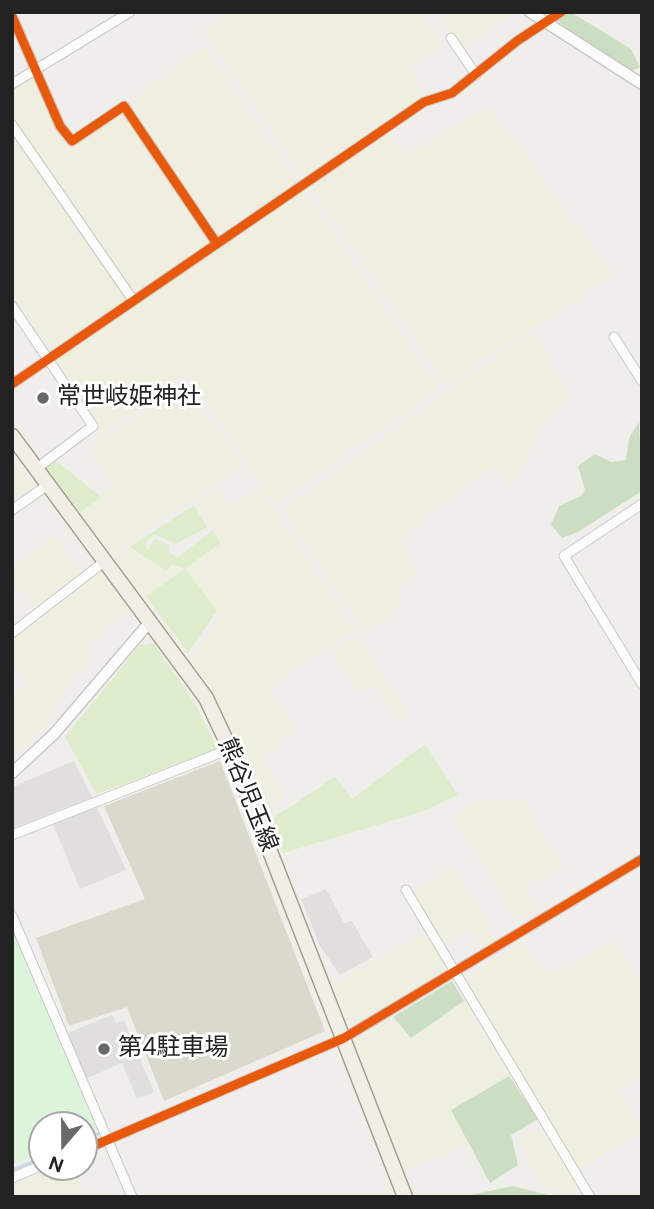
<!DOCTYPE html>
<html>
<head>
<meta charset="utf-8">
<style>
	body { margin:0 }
	#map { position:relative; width:654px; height:1209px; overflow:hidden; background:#f0eeeb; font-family:"DM Sans",sans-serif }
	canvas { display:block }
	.frame { position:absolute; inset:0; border:14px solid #222; pointer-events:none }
	.north { position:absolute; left:28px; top:1111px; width:70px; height:70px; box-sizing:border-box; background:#fff; border:2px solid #a7a7a7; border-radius:50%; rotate:200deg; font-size:19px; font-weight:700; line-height:28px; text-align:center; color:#222 }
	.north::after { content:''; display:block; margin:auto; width:24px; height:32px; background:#6a6968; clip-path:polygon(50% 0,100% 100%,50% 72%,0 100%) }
</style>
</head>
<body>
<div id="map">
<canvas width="654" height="1209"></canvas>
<div class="frame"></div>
<div class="north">N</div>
</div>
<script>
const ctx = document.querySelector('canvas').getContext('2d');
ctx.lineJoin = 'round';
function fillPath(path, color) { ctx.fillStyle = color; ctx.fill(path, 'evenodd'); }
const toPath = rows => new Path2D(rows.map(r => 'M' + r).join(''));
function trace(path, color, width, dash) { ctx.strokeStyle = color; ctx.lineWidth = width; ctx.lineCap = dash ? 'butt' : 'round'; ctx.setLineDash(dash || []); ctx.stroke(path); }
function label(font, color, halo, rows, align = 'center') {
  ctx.font = font + ' "DM Sans","Noto Sans JP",sans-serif'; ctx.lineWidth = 6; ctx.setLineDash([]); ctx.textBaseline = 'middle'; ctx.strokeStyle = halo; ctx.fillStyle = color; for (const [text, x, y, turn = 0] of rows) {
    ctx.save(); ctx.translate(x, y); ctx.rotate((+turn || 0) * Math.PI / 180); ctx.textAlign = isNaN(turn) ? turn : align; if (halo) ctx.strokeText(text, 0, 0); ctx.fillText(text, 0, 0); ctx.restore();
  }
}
fillPath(toPath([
	[220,761,325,1031,164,1101,127,1007,69,1026,36,938,145,899,104,806]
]), '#d9d9cd');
fillPath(toPath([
	[232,12,423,12,443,45,409,64,423,97,384,123,403,157,489,108,611,273,606,280,446,383,205,31],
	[455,12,516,12,463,47,443,20],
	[204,47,438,389,273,505,189,372,103,434,12,299,12,89,33,74,72,144],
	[531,333,569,394,537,431,527,459,509,485,493,465,399,537,415,574,396,586,401,608,366,631,284,510],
	[183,385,242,465,112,553,80,512,114,487,89,451],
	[12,459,33,487,12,503],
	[258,489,354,630,268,687,294,729,262,758,286,797,265,812,229,722,193,660,221,615,184,569,146,596,115,558,130,547,166,571,172,564,220,543,198,506,219,490,231,507],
	[53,537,83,572,36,609,19,587,12,593,12,570],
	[99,575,127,611,84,646,92,656,62,692,45,726,12,760,12,696,28,683,12,667,12,641],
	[357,636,408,714,398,721,373,683,360,693,334,653],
	[480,800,522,800,562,868,524,886,536,910,516,919,454,816],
	[453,866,495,939,482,948,470,927,443,943,412,892],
	[427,933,448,970,351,1027,334,983],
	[613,941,642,988,642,1074,617,1087,641,1132,579,1169,466,978,521,942,552,978],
	[464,1001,509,1076,452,1110,468,1141,406,1170,356,1039,393,1017,412,1038],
	[539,1128,579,1189,562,1192,545,1187,517,1141],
	[61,1167,72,1167,85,1197,12,1197,12,1187]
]), '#efefdf');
fillPath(toPath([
	[54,459,101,497,80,512,44,466],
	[194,505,207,527,176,544,154,534,145,543,148,551,154,538,169,545,168,551,177,558,213,530,220,543,185,569,217,611,188,653,146,596,184,569,172,564,166,571,130,547],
	[153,643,194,702,217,749,97,794,65,737,140,645],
	[425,744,458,795,421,812,283,853,269,821,335,777,352,799]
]), '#ddeccb');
fillPath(toPath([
	[548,12,574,14,631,49,640,67,631,71,571,32],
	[639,422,642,491,578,532,562,538,551,525,559,506,581,496,585,490,578,466,595,454,611,462,626,460,629,438],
	[452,981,464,1001,411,1038,393,1017],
	[509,1076,538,1119,511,1135,518,1165,490,1183,451,1110],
	[513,1186,556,1197,433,1197,465,1196]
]), '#cbdec1');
fillPath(toPath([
	[12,926,60,1036,112,1015,116,1023,124,1020,154,1092,137,1099,122,1063,78,1082,97,1129,84,1135,84,1125,42,1125,42,1152,12,1165]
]), '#daf5da');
fillPath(toPath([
	[74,761,92,797,12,829,12,787],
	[96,805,126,870,80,889,52,822],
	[326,889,344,923,352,921,373,957,340,975,320,946,301,899],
	[112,1015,116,1023,124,1020,154,1092,137,1099,122,1063,85,1079,65,1034]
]), '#e0dfde');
trace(toPath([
	[84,1140,98,1134],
	[12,1170,42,1158]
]), '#bfdbe3', 2.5);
const minor = toPath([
	[12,16,60,126,72,141,124,106,217,244],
	[451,38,476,75],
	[12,84,130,12],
	[12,125,133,300],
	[12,306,93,426,37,468],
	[614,337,642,381],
	[12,384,424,102,452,93,517,41,561,12],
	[642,504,564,556,642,684],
	[12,510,49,484],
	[12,633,105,561],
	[12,835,230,749],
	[406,890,590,1197],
	[12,916,132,1197],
	[84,1150,344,1038,642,859],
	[12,1178,42,1165]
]);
const tertiary = toPath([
	[530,12,642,84],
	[12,773,54,734,149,623]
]);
const primary = toPath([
	[12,436,206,698,230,749,405,1197]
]);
trace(minor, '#c9c8c7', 11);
trace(tertiary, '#c9c8c7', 13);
trace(primary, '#a79c86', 17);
trace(minor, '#fdfcfc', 9);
trace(tertiary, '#fdfcfc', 10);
trace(primary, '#f3ede7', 14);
trace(toPath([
	[12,16,60,126,72,141,124,106,217,244],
	[12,384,424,102,452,93,517,41,561,12],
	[84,1150,344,1038,642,859]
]), '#e8590c', 9);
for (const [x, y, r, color] of [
	[43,398,7,"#6a6968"],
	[104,1049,7,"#6a6968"]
]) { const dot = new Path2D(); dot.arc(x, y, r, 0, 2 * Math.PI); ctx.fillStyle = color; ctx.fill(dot); trace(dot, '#fff', 2.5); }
label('24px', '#222', '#fff', [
	["常世岐姫神社",57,398],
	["第4駐車場",118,1049]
], 'left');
label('24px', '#222', '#fff', [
	["熊谷児玉線",247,795,68]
]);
</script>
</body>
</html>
